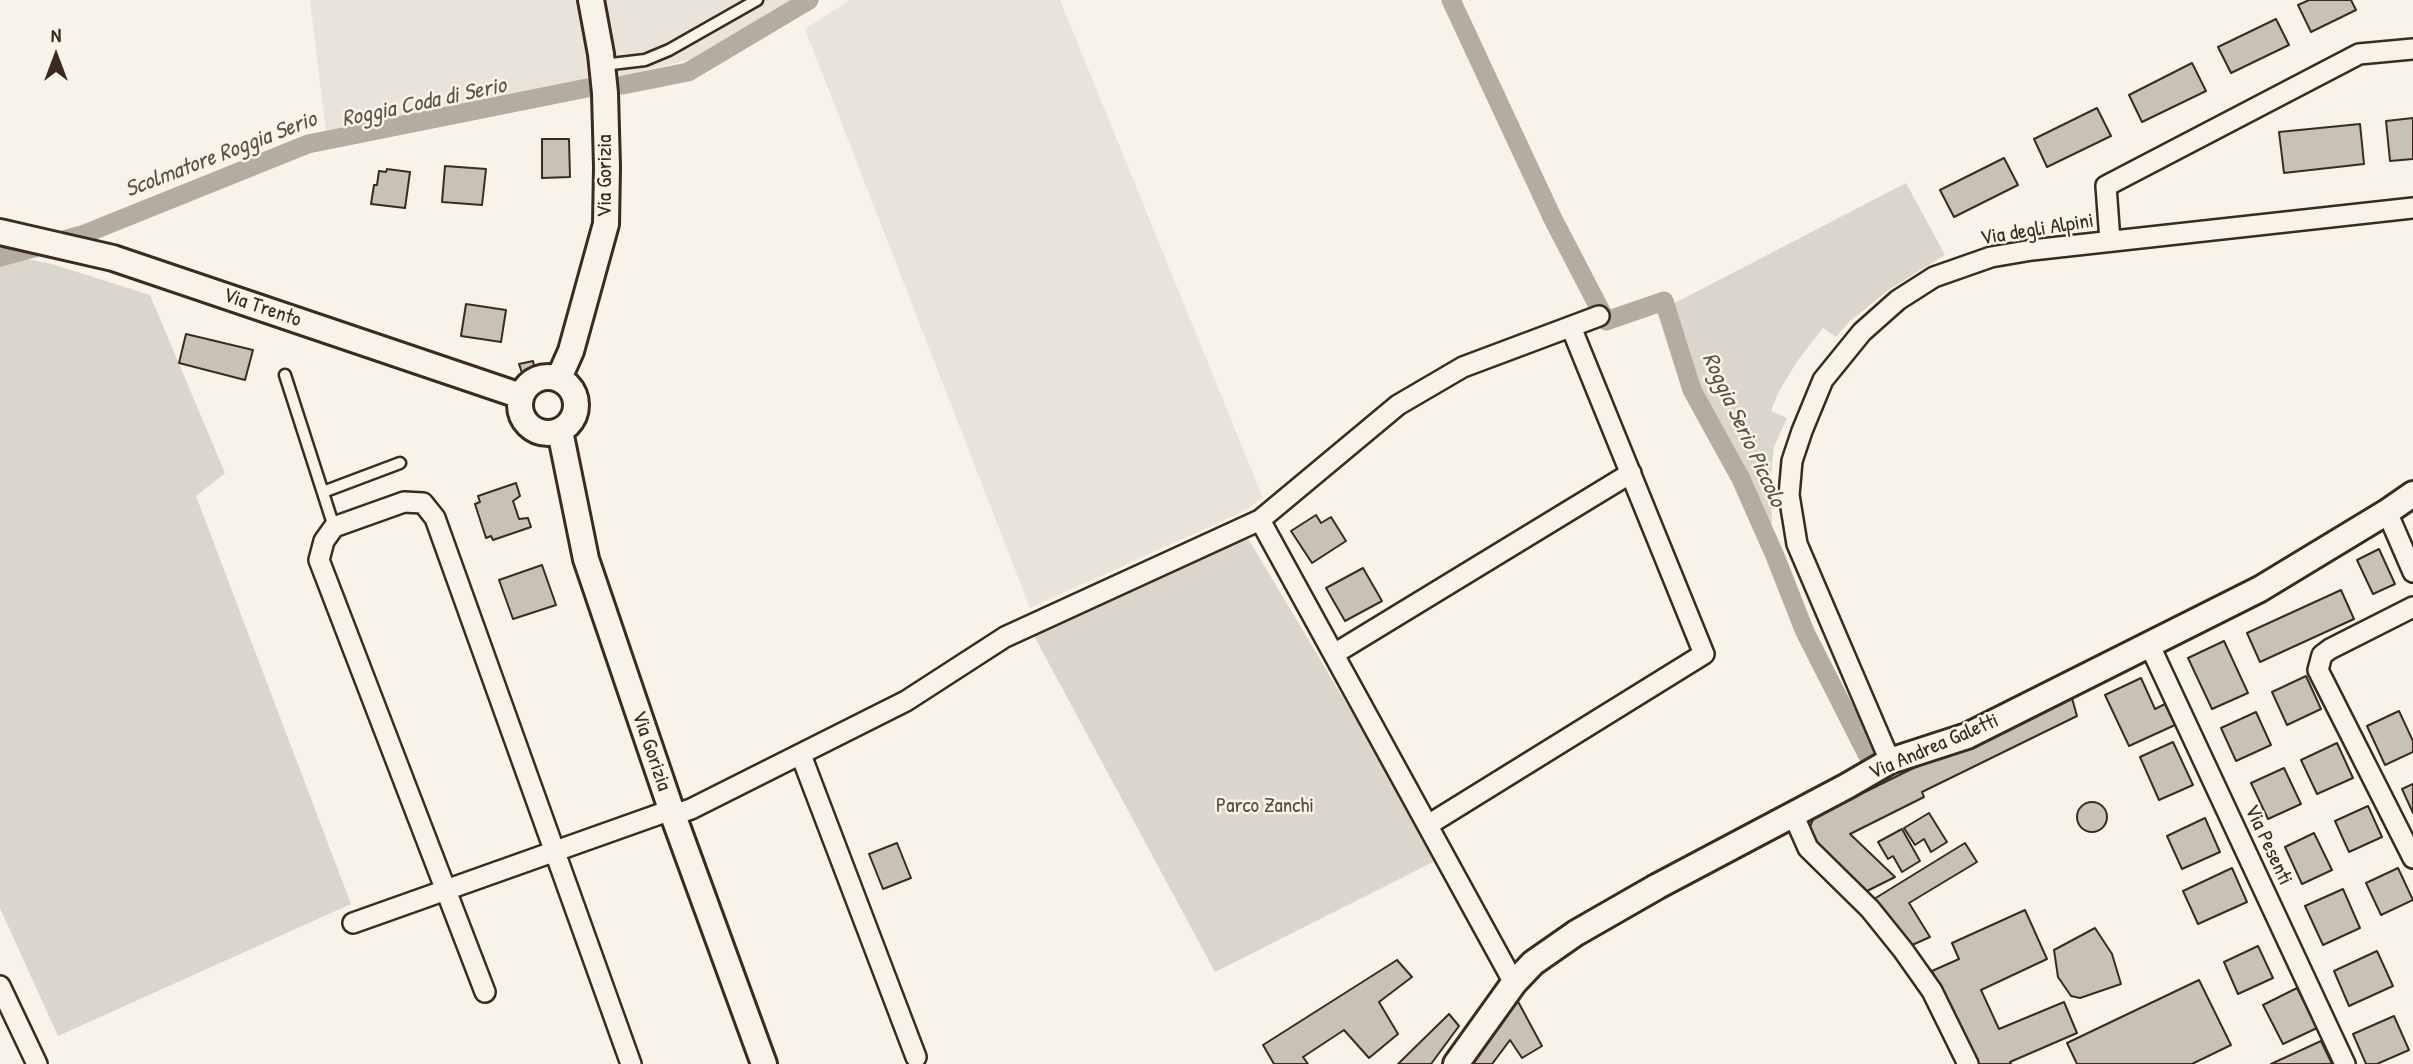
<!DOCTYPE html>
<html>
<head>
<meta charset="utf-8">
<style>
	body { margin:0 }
	#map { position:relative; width:2413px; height:1064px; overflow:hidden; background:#f7f3e8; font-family:"Patrick Hand",sans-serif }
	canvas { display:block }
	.north { position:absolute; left:21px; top:21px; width:70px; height:70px; -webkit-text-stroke:5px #f7f3e8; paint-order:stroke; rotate:0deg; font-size:19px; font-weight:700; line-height:28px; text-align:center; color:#3b2a1e }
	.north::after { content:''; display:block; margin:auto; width:24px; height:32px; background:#3b2a1e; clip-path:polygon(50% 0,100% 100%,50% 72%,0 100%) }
</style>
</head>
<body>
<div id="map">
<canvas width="2413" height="1064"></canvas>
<div class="north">N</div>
</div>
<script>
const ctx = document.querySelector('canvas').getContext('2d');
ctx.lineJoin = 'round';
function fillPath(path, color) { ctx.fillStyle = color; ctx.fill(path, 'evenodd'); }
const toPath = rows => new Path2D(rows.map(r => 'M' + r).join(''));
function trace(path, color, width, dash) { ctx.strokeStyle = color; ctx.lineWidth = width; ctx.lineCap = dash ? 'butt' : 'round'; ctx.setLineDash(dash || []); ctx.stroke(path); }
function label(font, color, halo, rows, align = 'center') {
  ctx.font = font + ' "Patrick Hand",sans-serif'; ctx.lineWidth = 5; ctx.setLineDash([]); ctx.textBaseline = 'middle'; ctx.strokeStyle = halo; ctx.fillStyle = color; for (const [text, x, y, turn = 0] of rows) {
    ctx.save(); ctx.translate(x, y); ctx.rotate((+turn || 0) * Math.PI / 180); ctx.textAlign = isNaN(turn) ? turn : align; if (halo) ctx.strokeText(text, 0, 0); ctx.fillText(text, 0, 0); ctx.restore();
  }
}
fillPath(toPath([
	[310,0,580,0,594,79,326,132],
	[596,0,790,0,692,59,611,79],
	[850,0,1060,0,1263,498,1242,512,1030,608,805,29]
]), '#e9e4d9');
fillPath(toPath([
	[1906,183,1945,255,1890,289,1850,321,1836,337,1823,328,1798,360,1778,393,1771,411,1787,418,1774,447,1771,475,1772,523,1765,523,1746,475,1699,391,1671,305],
	[0,254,52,264,150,295,225,473,196,496,351,904,58,1036,0,908],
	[1246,535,1439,859,1215,972,1033,634]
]), '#dbd6cb');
trace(toPath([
	[1451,0,1553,219,1606,321,1664,301,1692,390,1741,479,1775,556,1805,632,1872,764],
	[623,85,688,72,809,0],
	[0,257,82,235,308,144,587,88]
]), '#b4aca0', 19);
const building = toPath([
	[2309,0,2351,0,2356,10,2311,32,2298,5,2309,0],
	[2276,19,2289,45,2231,73,2218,47,2276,19],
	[2192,63,2206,91,2142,122,2129,95,2192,63],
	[2097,108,2111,136,2047,167,2034,139,2097,108],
	[2413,118,2413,159,2390,161,2386,121,2413,118],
	[2360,124,2364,164,2284,173,2279,132,2360,124],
	[542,139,569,139,570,177,542,178,542,139],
	[2004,158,2018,185,1954,217,1940,190,2004,158],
	[445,166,486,169,482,205,442,202,445,166],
	[387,169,410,172,405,208,371,204,374,185,377,185,379,171,386,172,387,169],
	[466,304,506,310,501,342,461,336,466,304],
	[186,334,253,350,245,380,179,363,186,334],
	[533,361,535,369,522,373,519,364,533,361],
	[516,483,520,496,513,501,519,519,528,518,531,527,493,540,491,536,486,538,475,504,480,502,478,496,516,483],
	[1316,515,1321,523,1331,517,1346,541,1312,563,1291,531,1316,515],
	[2379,549,2395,584,2373,594,2357,560,2379,549],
	[542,565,556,605,513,619,499,580,542,565],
	[1363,568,1382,601,1345,621,1326,588,1363,568],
	[2341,590,2354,619,2260,662,2247,633,2341,590],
	[2224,641,2248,693,2212,709,2188,658,2224,641],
	[2306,676,2321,709,2287,725,2272,692,2306,676],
	[2141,678,2155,709,2165,704,2175,725,2129,746,2105,695,2141,678],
	[2070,691,2077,716,1922,792,1924,797,1850,834,1895,877,1863,893,1821,849,1809,829,1814,817,2070,691],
	[2399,711,2413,741,2413,752,2385,765,2367,726,2399,711],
	[2256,712,2271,745,2236,761,2221,728,2256,712],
	[2173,742,2193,785,2159,800,2140,757,2173,742],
	[2337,743,2353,778,2317,794,2301,760,2337,743],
	[2284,768,2301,804,2268,819,2251,783,2284,768],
	[2413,784,2413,813,2402,789,2413,784],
	'2077 817a15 15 0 1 1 30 0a15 15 0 1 1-30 0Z',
	[2368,806,2382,837,2349,852,2335,821,2368,806],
	[1929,813,1947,842,1931,852,1924,839,1915,845,1904,828,1929,813],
	[2205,818,2220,852,2182,869,2167,836,2205,818],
	[1902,829,1920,861,1902,872,1893,856,1888,859,1878,842,1902,829],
	[2314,833,2332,870,2302,884,2285,847,2314,833],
	[897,843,911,878,883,889,869,854,897,843],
	[1965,843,1977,862,1909,903,1930,937,1910,946,1874,899,1965,843],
	[2232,868,2247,902,2198,924,2183,891,2232,868],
	[2398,868,2413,900,2381,915,2366,883,2398,868],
	[2343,889,2360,928,2323,945,2305,906,2343,889],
	[2025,910,2047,959,1981,990,1999,1029,2064,1002,2077,1033,2010,1062,2011,1064,1976,1064,1932,971,1959,959,1952,943,2025,910],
	[2095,928,2112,954,2121,984,2080,998,2071,996,2058,977,2054,950,2095,928],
	[2258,946,2273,978,2238,994,2224,962,2258,946],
	[2377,951,2393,986,2349,1006,2334,971,2377,951],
	[1397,960,1412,977,1379,1002,1398,1034,1369,1058,1344,1030,1303,1057,1308,1064,1274,1064,1263,1045,1397,960],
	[2199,980,2231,1045,2192,1064,2077,1064,2067,1043,2199,980],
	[2297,988,2317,1028,2283,1044,2263,1005,2297,988],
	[1515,996,1542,1046,1522,1058,1510,1040,1492,1064,1462,1064,1515,996],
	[1449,1014,1459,1026,1431,1064,1398,1064,1449,1014],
	[2394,1016,2409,1050,2377,1064,2366,1064,2353,1034,2394,1016],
	[2321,1041,2332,1064,2271,1064,2321,1041]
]);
fillPath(building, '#c8c1b6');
trace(building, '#3b2a1e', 2);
const service = toPath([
	[603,65,645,60,669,50,757,0],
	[285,375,334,527],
	[323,492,400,463]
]);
const minor = toPath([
	[2110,241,2106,186,2359,54,2413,49],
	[2387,512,2413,572],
	[1260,520,1514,983],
	[2413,607,2330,649,2322,655,2318,670,2413,858],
	[2150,646,2345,1064],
	[1334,654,1631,473],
	[801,755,916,1057],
	[1890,761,1797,544,1789,495,1792,461,1802,431,1823,380,1862,332,1898,300,1934,277,1991,257,2032,250,2413,208],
	[1793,814,1808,848,1870,909,1903,950,1932,991,1968,1064],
	[673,815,691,809,906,701,1005,637,1260,520,1398,405,1463,367,1599,316],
	[1428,825,1704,654,1571,327],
	[353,923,671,810],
	[0,986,37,1064],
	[485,992,319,560,324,541,334,527,404,502,423,503,435,518,631,1064]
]);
const tertiary = toPath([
	[0,232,113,258,521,396],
	'520 405a28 28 0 1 1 56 0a28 28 0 1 1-56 0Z',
	[559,378,571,351,606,224,607,167,605,93,601,54,591,0],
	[560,431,586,559,673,815,764,1064],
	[1456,1064,1514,983,1533,963,1576,933,1658,886,1847,786,1890,761,1967,736,2260,589,2387,512,2413,494]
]);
trace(service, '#3b2a1e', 15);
trace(minor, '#3b2a1e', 24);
trace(tertiary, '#3b2a1e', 30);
trace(service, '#f7f3e8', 10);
trace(minor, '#f7f3e8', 19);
trace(tertiary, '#f7f3e8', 24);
label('21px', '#3b2a1e', '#f7f3e8', [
	["Via Gorizia",605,176,-90],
	["Via degli Alpini",2037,230,-9],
	["Via Trento",262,308,19],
	["Via Andrea Galetti",1934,747,-23],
	["Via Gorizia",651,751,71],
	["Via Pesenti",2268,845,65]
]);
label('21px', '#5b4c41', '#f7f3e8', [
	["Parco Zanchi",1265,806]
]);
label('italic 23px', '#5f5145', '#f7f3e8', [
	["Roggia Coda di Serio",424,103,-12],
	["Scolmatore Roggia Serio",221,155,-21],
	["Roggia Serio Piccolo",1743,430,65]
]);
</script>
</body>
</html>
